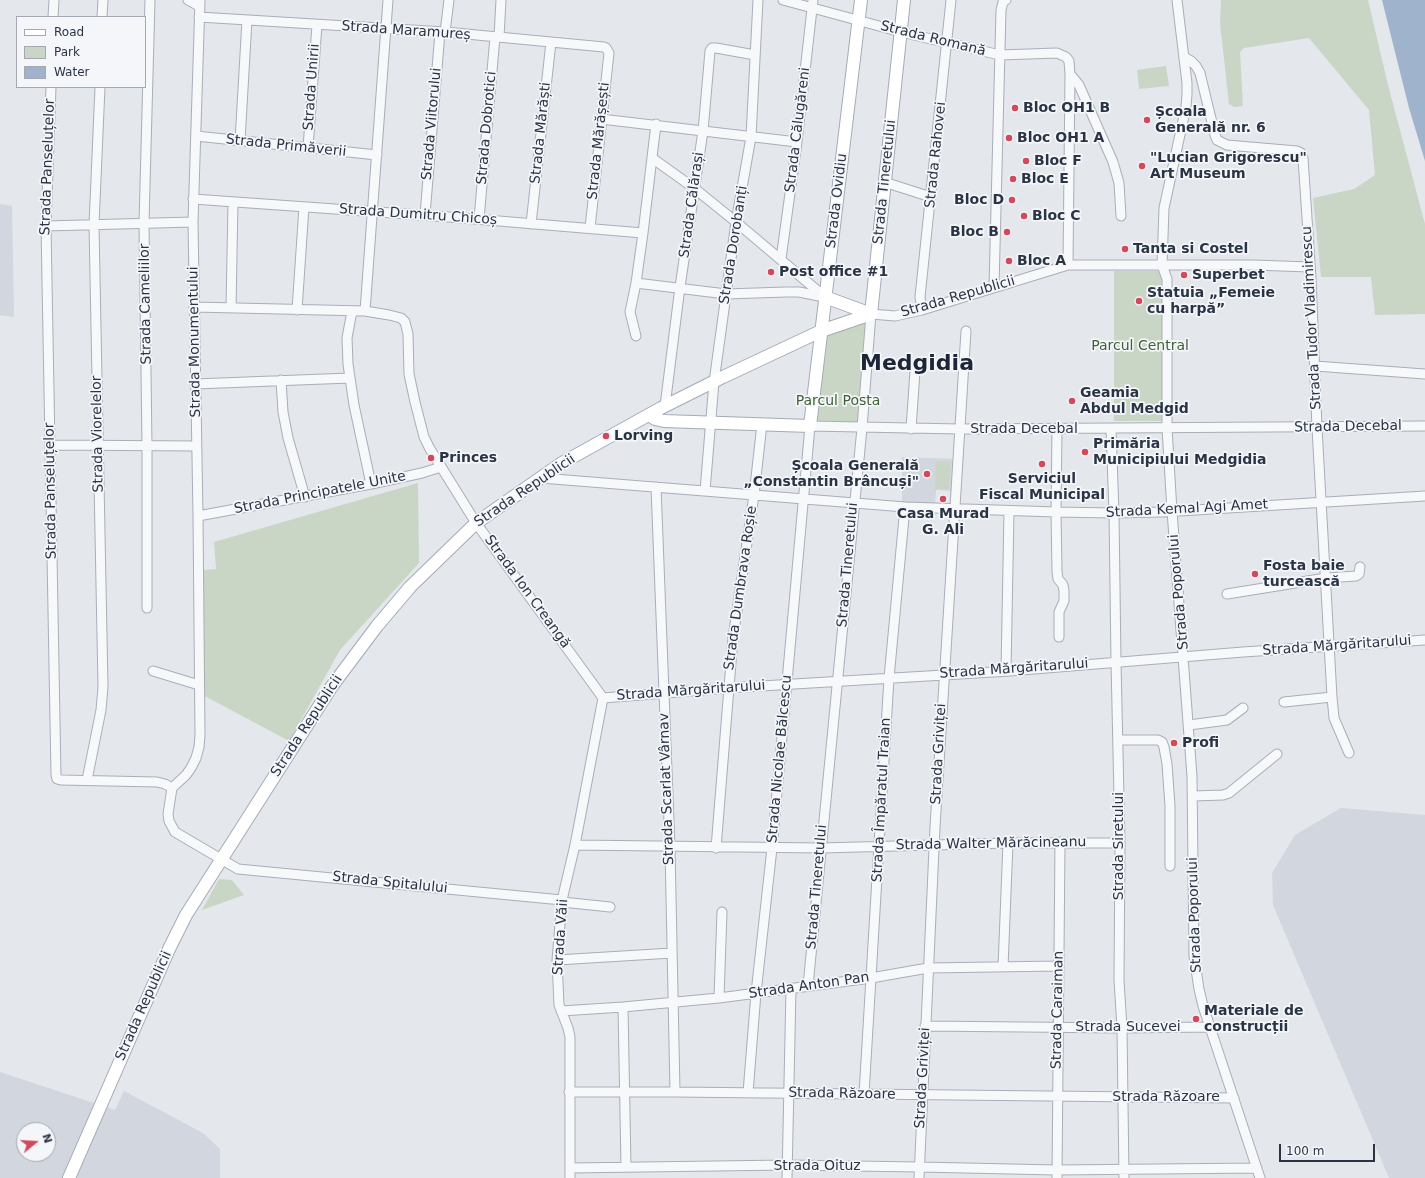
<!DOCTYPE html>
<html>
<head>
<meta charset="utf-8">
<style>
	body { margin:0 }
	#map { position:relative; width:1425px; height:1178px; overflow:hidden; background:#e4e7ec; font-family:"DejaVu Sans",sans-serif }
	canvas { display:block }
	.legend { position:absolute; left:16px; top:16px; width:130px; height:72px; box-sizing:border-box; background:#f4f6f9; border:1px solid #a4a8b1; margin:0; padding:5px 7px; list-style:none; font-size:12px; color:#2b3445 }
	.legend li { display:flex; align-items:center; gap:8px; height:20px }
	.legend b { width:20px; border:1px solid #a4a8b1 }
	.north { position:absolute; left:16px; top:1122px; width:40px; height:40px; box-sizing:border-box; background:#f4f6f9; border:1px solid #a4a8b1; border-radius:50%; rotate:72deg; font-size:11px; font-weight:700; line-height:16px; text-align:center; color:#2b3445 }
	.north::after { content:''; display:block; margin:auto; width:14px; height:18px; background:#d1495b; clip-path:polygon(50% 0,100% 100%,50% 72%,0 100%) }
	.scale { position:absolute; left:1279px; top:1144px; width:96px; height:18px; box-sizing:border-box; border:2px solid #2b3445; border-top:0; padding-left:5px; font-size:12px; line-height:14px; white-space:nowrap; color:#2b3445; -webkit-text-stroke:3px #f4f6f9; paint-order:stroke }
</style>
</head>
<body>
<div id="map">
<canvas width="1425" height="1178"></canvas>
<ul class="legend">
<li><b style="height:5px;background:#fff"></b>Road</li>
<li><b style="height:11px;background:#c9d6c5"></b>Park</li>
<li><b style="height:11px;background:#9fb4cc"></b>Water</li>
</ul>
<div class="north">N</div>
<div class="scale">100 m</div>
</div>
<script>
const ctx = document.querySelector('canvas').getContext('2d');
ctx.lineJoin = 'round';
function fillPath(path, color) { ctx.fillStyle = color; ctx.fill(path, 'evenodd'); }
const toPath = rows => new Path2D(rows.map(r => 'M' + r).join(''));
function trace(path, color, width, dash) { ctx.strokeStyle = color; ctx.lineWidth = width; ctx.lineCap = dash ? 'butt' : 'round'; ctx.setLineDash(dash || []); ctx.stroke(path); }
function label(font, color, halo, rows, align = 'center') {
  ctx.font = font + ' "DejaVu Sans",sans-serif'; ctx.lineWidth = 3.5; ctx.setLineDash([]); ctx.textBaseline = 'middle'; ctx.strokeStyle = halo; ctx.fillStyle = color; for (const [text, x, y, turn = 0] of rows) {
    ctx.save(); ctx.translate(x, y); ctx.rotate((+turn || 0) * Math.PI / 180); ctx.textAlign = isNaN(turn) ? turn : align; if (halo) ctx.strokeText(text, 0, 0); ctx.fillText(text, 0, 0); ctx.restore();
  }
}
fillPath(toPath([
	[0,204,12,206,14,317,0,315],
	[902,457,953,459,951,491,936,490,935,506,902,504],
	[1341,808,1425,815,1425,1178,1389,1178,1273,905,1272,873,1295,835],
	[0,1072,115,1110,124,1091,203,1133,220,1149,220,1178,0,1178],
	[24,1130,48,1130,48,1154,24,1154]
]), '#d2d6de');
fillPath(toPath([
	[1221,0,1368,0,1388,85,1425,224,1425,314,1375,315,1371,277,1321,277,1313,198,1354,189,1375,175,1369,110,1309,38,1244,48,1240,52,1243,106,1234,107,1229,104,1220,23],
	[1166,66,1169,86,1139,89,1137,70],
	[1114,271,1166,271,1167,421,1114,421],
	[871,314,862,428,810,426,821,331],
	[936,461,951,462,949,489,935,489],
	[418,483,419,563,340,650,289,741,201,694,202,570,216,569,214,542],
	[219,879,232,880,244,895,202,910]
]), '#c9d6c5');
fillPath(toPath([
	[1382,0,1425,0,1425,161,1409,108]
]), '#9fb4cc');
const minor = toPath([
	[188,0,199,6],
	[783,0,901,32,1000,55,1057,53,1066,57,1069,61,1070,74,1068,265],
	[1177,0,1187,83,1187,94,1186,107,1164,208,1162,265,1167,279,1167,428,1172,511,1192,776,1194,956,1199,989,1203,1006,1260,1178],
	[53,17,54,0],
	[102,17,103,0],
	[199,17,445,32,604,47,606,48,609,53,590,228],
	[445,32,449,0],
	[499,37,501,0],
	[1184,57,1191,61,1196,66,1200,73,1215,135,1217,140,1227,145,1297,151,1301,153,1303,158,1311,278,1317,428,1332,697,1334,718,1349,753],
	[1070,74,1079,85,1113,162,1119,183,1121,216],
	[51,87,46,226,56,775,57,779,61,780,157,782,165,784,172,788],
	[601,119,797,142],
	[196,136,377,155],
	[240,141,247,20],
	[308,148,317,25],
	[652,158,694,188,736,222,825,297],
	[884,182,931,197],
	[193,199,463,218,643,233],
	[425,215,440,32],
	[479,219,495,37],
	[531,224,551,42],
	[46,226,193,222],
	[781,259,797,142,813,0],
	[636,283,726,294,786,292,799,292,824,297],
	[994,287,1001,10,1003,2,1006,0],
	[194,307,365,311,389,315,401,318,405,322,408,334,409,374,415,402,424,437,430,449,476,523,603,698],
	[231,308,233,202],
	[297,310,304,207],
	[922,310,920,297,951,0],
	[352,311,347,338,348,364,354,405,371,484],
	[365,311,388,0],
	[636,336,630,312,636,283,643,233,656,124],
	[1315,366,1425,374],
	[281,380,283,412,288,438,305,497],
	[195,384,350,378],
	[665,406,680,287,703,131,710,51,712,48,716,48,755,55],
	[911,429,915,371],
	[1057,429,1056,512,1057,571,1058,579,1063,585,1064,591,1064,601,1059,612,1059,637],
	[1111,429,1114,513,1116,662,1120,843,1119,980,1122,1028,1124,1178],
	[50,445,196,446],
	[541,478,905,507,1056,512,1114,513,1163,512,1425,496],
	[656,487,670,847,675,1092],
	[705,491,714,382,736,222,751,137,758,0],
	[198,516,371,484,422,473,441,467],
	[1227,594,1326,578,1356,576,1359,574,1360,567],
	[147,608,147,446,144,223,150,0],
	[153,671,199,685],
	[1006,671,1009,511],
	[603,698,728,688,1010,671,1243,652,1425,640],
	[1284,702,1332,697],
	[1189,725,1227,720,1243,708],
	[1118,740,1158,740,1162,742,1164,747,1167,764,1170,806,1170,866],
	[87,780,101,710,103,687,94,225,100,87],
	[172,788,186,775,191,768,196,758,199,747,200,735,198,516,193,222,200,0],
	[172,788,168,814,169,821,175,832,238,869,562,900],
	[1193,796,1223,795,1229,793,1277,754],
	[575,845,821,848,1008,843,1120,843],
	[716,848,733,638,754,495,762,424],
	[562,902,610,907],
	[557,960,672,953],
	[1003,967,1008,843],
	[808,986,862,428,871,314,895,316,922,310,1068,265,1253,265,1310,267],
	[719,998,722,912],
	[623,1007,626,1167],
	[561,1011,623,1007,719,998,871,978,928,968,1058,966],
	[925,1026,1122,1028,1210,1027],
	[569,1092,675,1092,1234,1098],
	[748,1093,756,993,772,848,810,426,960,429,1425,426],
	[864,1094,889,678,905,507],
	[570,1168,787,1165,920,1167,1056,1170,1257,1168],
	[570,1178,570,1037,568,1028,559,1005,557,960,562,900,575,845,603,698],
	[787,1178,791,988],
	[919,1178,935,827,966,331],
	[1057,1178,1060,842]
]);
const major = toPath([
	[825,297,871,314],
	[871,314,904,0],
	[649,415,655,419,664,421,810,426,861,0],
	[69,1178,169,949,186,915,332,686,377,626,410,587,476,523,562,463,661,408,723,377,821,331,871,314]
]);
trace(minor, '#a9aeb7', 11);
trace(major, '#a3abb8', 14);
trace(minor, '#f7f8fa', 9);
trace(major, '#fff', 12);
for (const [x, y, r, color] of [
	[1015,108,4,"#d1495b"],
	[1147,120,4,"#d1495b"],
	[1009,138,4,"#d1495b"],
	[1026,161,4,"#d1495b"],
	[1142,166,4,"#d1495b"],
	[1013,179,4,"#d1495b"],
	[1012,200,4,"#d1495b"],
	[1024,216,4,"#d1495b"],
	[1007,232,4,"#d1495b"],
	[1125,249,4,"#d1495b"],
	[1009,261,4,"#d1495b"],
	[771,272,4,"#d1495b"],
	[1184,275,4,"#d1495b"],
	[1139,301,4,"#d1495b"],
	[1072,401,4,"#d1495b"],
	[606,436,4,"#d1495b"],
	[1085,452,4,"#d1495b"],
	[431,458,4,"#d1495b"],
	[1042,464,4,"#d1495b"],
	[927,474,4,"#d1495b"],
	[943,499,4,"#d1495b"],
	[1255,574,4,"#d1495b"],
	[1174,743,4,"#d1495b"],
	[1196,1019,4,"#d1495b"]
]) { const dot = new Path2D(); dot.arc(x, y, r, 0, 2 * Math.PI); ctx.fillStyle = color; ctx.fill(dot); trace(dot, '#f4f6f9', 1.5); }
label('14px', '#2b3445', '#f4f6f9', [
	["Strada Maramureș",406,31,4],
	["Strada Romană",933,39,14],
	["Strada Unirii",312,87,-86],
	["Strada Viitorului",432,124,-85],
	["Strada Dobrotici",487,128,-85],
	["Strada Călugăreni",798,130,-83],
	["Strada Mărăști",541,133,-84],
	["Strada Mărășești",599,141,-84],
	["Strada Primăverii",286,146,6],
	["Strada Rahovei",936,155,-84],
	["Strada Panseluțelor",48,167,-88],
	["Strada Tineretului",885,182,-84],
	["Strada Ovidiu",837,201,-83],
	["Strada Călărași",692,205,-82],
	["Strada Dumitru Chicoș",418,215,4],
	["Strada Dorobanți",734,245,-81],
	["Strada Republicii",958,297,-16],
	["Strada Cameliilor",146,304,-91],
	["Strada Tudor Vladimirescu",1312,318,-93],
	["Strada Monumentului",195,342,-91],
	["Strada Decebal",1348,427,-1],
	["Strada Decebal",1024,429],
	["Strada Viorelelor",98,434,-91],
	["Strada Panseluțelor",51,491,-91],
	["Strada Republicii",525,491,-34],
	["Strada Principatele Unite",320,493,-11],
	["Strada Kemal Agi Amet",1187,509,-3],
	["Strada Tineretului",848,565,-85],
	["Strada Dumbrava Roșie",741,588,-82],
	["Strada Ion Creangă",527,592,54],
	["Strada Poporului",1179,592,-95],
	["Strada Mărgăritarului",1337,646,-4],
	["Strada Mărgăritarului",1014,669,-4],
	["Strada Mărgăritarului",691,691,-4],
	["Strada Republicii",307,726,-57],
	["Strada Griviței",939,754,-87],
	["Strada Nicolae Bălcescu",780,759,-85],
	["Strada Scarlat Vârnav",667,789,-92],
	["Strada Împăratul Traian",882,800,-87],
	["Strada Walter Mărăcineanu",991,844,-1],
	["Strada Siretului",1119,846,-90],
	["Strada Spitalului",390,883,6],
	["Strada Tineretului",817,887,-85],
	["Strada Poporului",1195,915,-92],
	["Strada Văii",561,937,-86],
	["Strada Anton Pan",809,986,-8],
	["Strada Republicii",144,1006,-66],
	["Strada Caraiman",1058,1010,-89],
	["Strada Sucevei",1128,1027],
	["Strada Griviței",923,1078,-87],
	["Strada Răzoare",842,1094,1],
	["Strada Răzoare",1166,1097],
	["Strada Oituz",817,1166]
]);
label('bold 14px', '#2b3445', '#f4f6f9', [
	["Bloc OH1 B",1023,108],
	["Școala",1155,112],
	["Generală nr. 6",1155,128],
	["Bloc OH1 A",1017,138],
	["\"Lucian Grigorescu\"",1150,158],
	["Art Museum",1150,174],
	["Bloc F",1034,161],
	["Bloc E",1021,179],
	["Bloc D",1004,200,"right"],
	["Bloc C",1032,216],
	["Bloc B",999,232,"right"],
	["Tanta si Costel",1133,249],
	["Bloc A",1017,261],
	["Post office #1",779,272],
	["Superbet",1192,275],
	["Statuia „Femeie",1147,293],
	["cu harpă”",1147,309],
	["Geamia",1080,393],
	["Abdul Medgid",1080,409],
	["Lorving",614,436],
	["Primăria",1093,444],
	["Municipiului Medgidia",1093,460],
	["Princes",439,458],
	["Școala Generală",919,466,"right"],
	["„Constantin Brâncuși\"",919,482,"right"],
	["Serviciul",1042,479,"center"],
	["Fiscal Municipal",1042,495,"center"],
	["Casa Murad",943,514,"center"],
	["G. Ali",943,530,"center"],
	["Fosta baie",1263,566],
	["turcească",1263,582],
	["Profi",1182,743],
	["Materiale de",1204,1011],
	["construcții",1204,1027]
], 'left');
label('14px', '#3f6138', '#f4f6f9', [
	["Parcul Central",1140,346],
	["Parcul Posta",838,401]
]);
label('bold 22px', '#1d2536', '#f4f6f9', [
	["Medgidia",917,364]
]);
</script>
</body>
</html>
